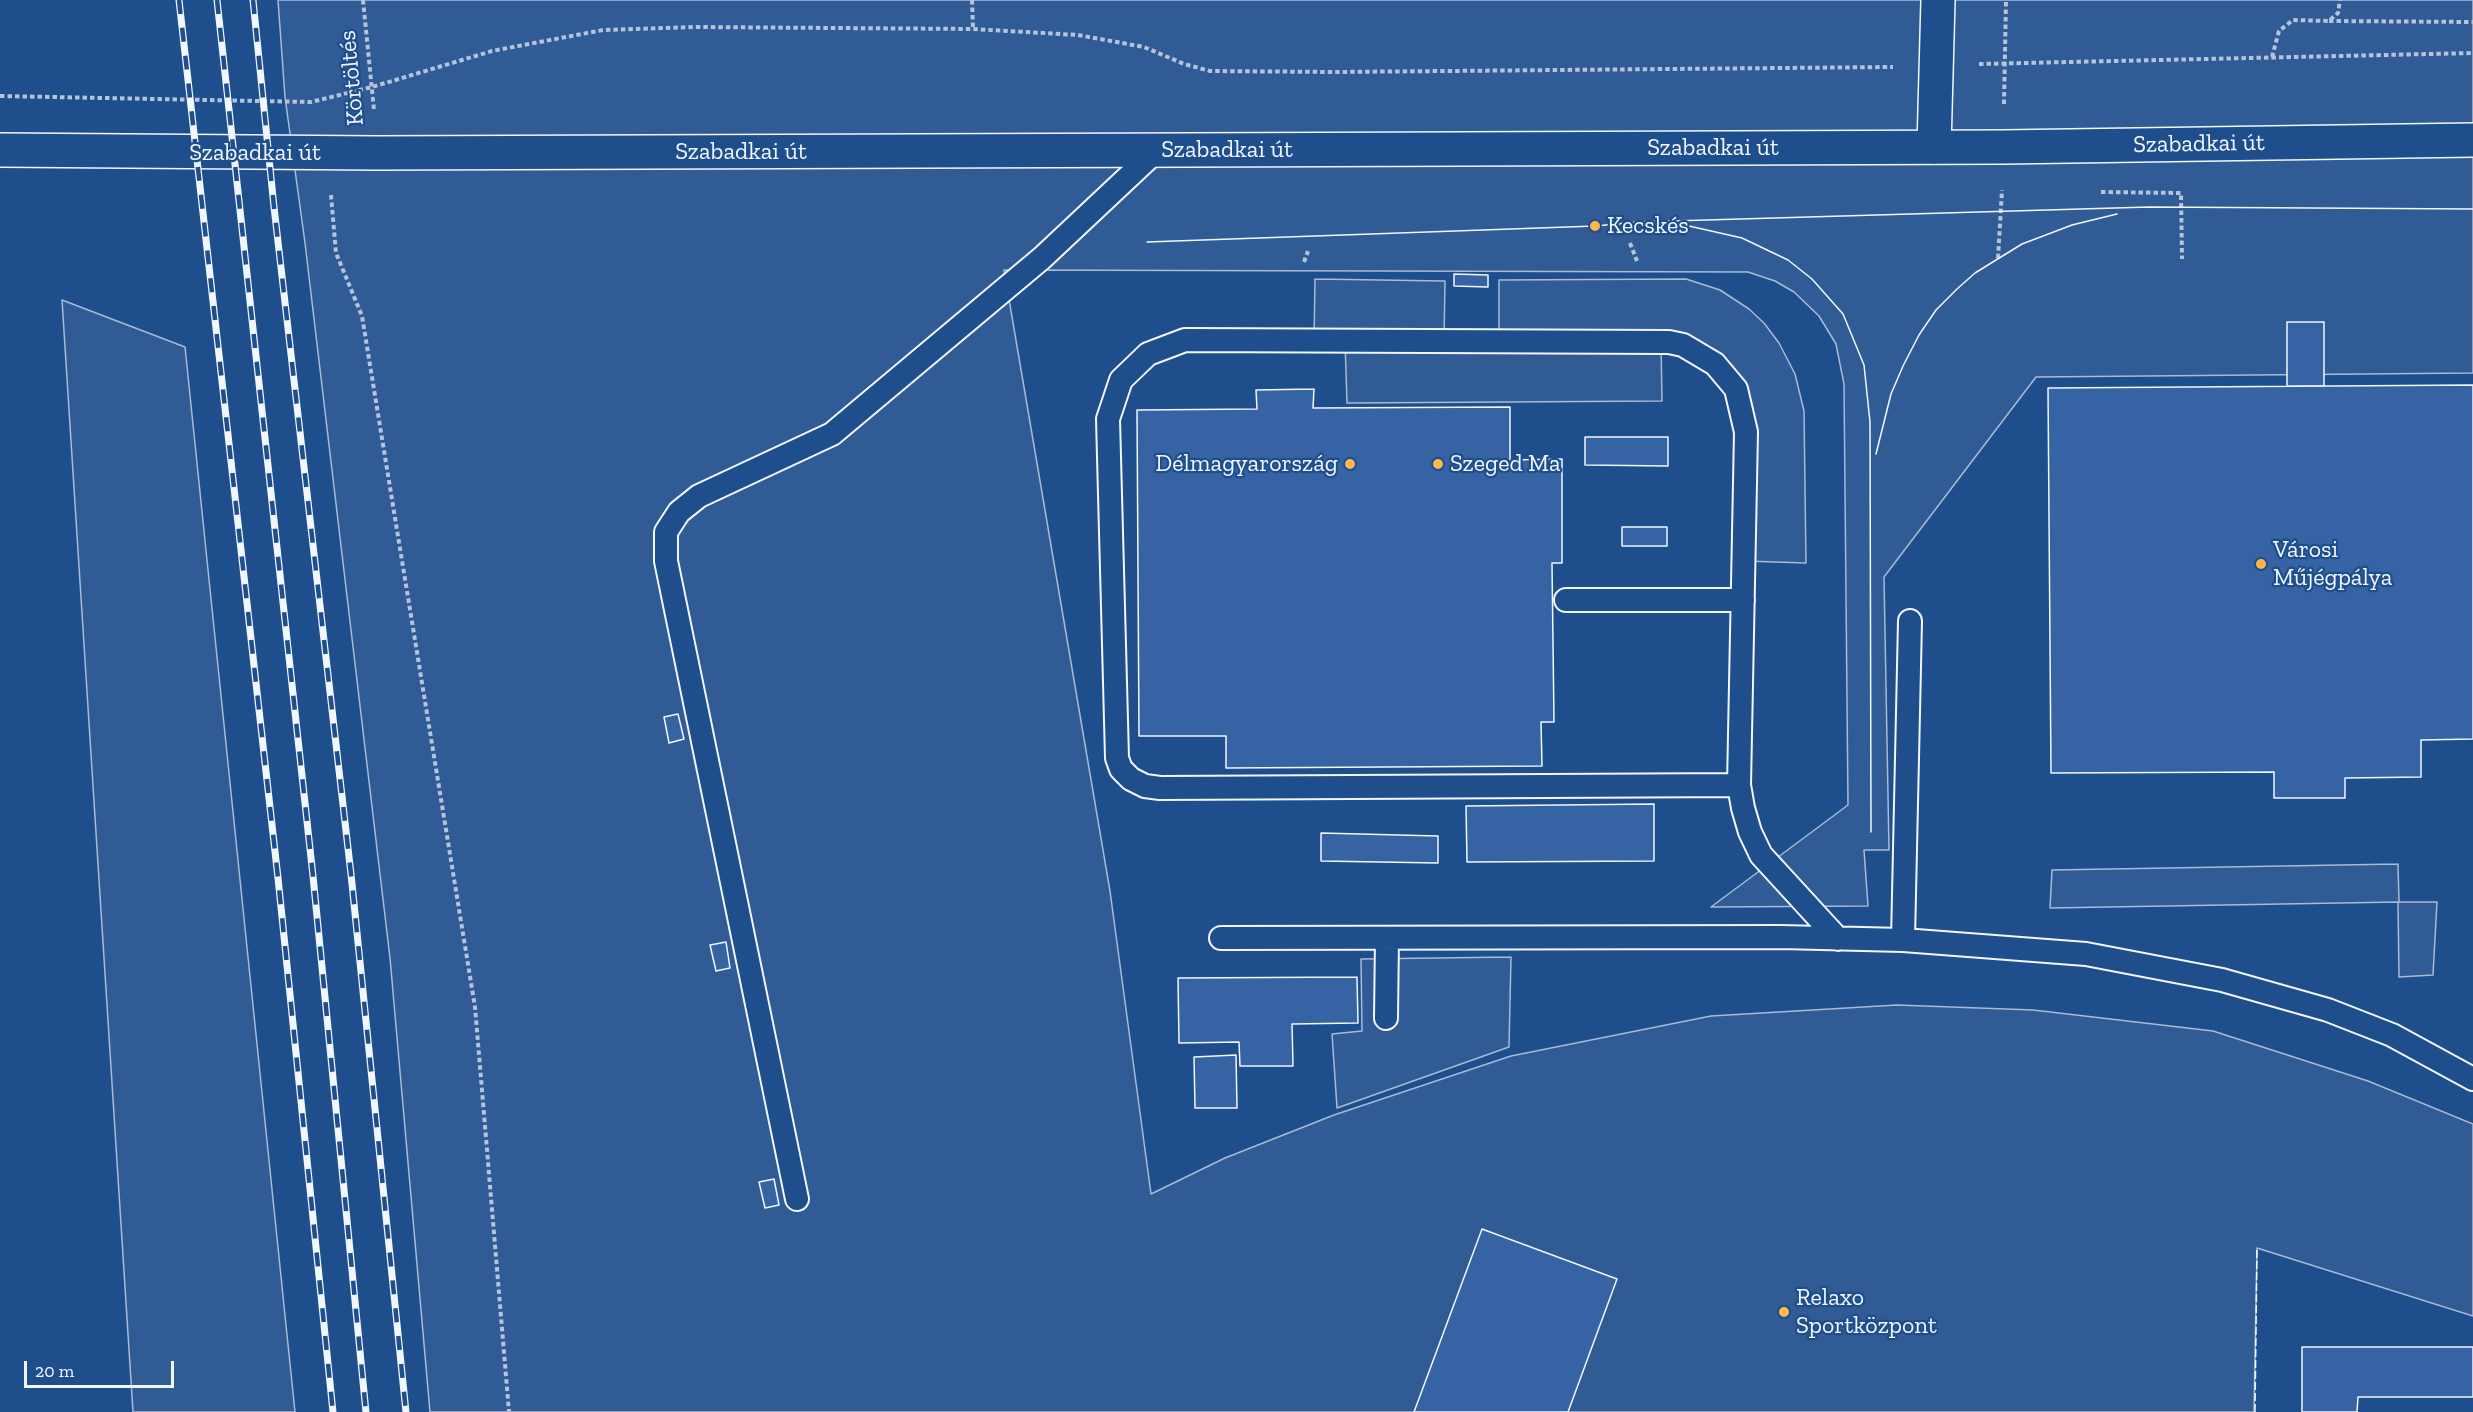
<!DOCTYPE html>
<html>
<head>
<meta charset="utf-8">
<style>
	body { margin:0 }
	#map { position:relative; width:2473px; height:1412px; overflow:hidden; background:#1f4e8c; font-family:"Zilla Slab",serif }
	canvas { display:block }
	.scale { position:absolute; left:24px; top:1361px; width:150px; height:27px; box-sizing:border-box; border:3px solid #f2f6ff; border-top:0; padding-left:8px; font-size:18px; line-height:21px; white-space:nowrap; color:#f2f6ff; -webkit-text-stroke:4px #1f4e8c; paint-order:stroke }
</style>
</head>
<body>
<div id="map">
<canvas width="2473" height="1412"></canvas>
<div class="scale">20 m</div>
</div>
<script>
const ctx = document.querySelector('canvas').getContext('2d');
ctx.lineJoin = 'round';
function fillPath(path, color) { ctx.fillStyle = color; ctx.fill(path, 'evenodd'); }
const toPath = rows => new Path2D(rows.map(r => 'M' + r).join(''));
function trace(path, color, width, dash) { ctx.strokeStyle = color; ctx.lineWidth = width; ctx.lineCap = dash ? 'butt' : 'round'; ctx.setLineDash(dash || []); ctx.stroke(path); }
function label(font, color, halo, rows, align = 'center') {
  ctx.font = font + ' "Zilla Slab",serif'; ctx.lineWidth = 4.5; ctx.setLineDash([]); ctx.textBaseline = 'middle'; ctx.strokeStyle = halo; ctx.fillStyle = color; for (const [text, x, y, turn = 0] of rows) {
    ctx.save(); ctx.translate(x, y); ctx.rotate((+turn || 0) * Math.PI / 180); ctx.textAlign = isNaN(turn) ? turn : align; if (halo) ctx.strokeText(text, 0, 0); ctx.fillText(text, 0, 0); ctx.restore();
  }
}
const built = toPath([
	[278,0,2473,0,2473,373,2036,377,1884,577,1889,850,1864,850,1868,906,1711,907,1848,805,1844,384,1836,344,1819,316,1794,292,1775,281,1748,272,1004,270,1110,891,1151,1194,1225,1158,1334,1115,1511,1056,1711,1016,1897,1005,2033,1010,2213,1031,2368,1081,2473,1124,2473,1316,2257,1248,2254,1412,430,1412,390,958,305,243,285,97,278,0],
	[1315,279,1445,281,1444,340,1499,340,1499,280,1686,279,1720,290,1749,309,1764,323,1779,343,1795,374,1804,411,1806,563,1744,561,1736,389,1661,342,1662,401,1347,403,1345,341,1314,340,1315,279],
	[62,300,185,347,295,1412,133,1412,62,300],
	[2398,864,2399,902,2437,902,2433,975,2399,977,2398,902,2050,908,2052,870,2398,864],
	[1511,957,1509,1047,1337,1108,1332,1034,1362,1031,1361,959,1511,957]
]);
fillPath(built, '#305b95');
trace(built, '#a8bbd7', 1.5);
const building = toPath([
	[1454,274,1488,275,1488,287,1454,286,1454,274],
	[2287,322,2324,322,2324,386,2287,386,2287,322],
	[2473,385,2473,739,2421,740,2421,777,2345,778,2345,798,2274,798,2274,772,2051,773,2048,388,2473,385],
	[1314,389,1313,408,1510,407,1510,460,1562,459,1562,563,1552,563,1554,722,1541,722,1542,766,1226,768,1226,736,1139,736,1137,410,1257,409,1256,390,1314,389],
	[1585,437,1668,437,1668,466,1585,465,1585,437],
	[1622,527,1667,527,1667,546,1622,546,1622,527],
	[678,714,684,739,669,743,664,717,678,714],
	[1654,804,1654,861,1467,862,1466,806,1654,804],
	[1321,833,1438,836,1438,863,1321,861,1321,833],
	[726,942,730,968,716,971,710,945,726,942],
	[1357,977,1358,1023,1292,1024,1293,1066,1240,1066,1239,1042,1179,1043,1178,978,1357,977],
	[1236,1055,1237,1108,1195,1108,1194,1057,1236,1055],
	[774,1179,779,1205,765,1208,759,1182,774,1179],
	[1482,1229,1617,1279,1568,1412,1414,1412,1482,1229],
	[2302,1347,2473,1347,2473,1397,2358,1397,2357,1412,2302,1412,2302,1347]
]);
fillPath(building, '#3563a3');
trace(building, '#f2f6ff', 1.5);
const lane = toPath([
	[1566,600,1743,600],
	[1739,785,1160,788,1145,786,1131,779,1121,769,1117,758,1108,419,1121,380,1148,354,1185,340,1669,342,1683,345,1715,364,1736,389,1746,432,1739,785,1743,808,1750,832,1761,855,1838,939],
	[1221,938,1781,937,1903,940,2086,954,2222,980,2328,1010,2392,1035,2473,1079],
	[1903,940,1910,621],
	[1386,1018,1387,938],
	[797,1199,666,561,666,532,679,512,699,496,832,434,1042,258,1157,150]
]);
const street = toPath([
	[1934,147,1938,0]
]);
const primary = toPath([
	[0,150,377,153,2003,147,2473,140]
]);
trace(lane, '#f2f6ff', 26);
trace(street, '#f2f6ff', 36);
trace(primary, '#f2f6ff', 36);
trace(toPath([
	[363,0,374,110],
	[972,0,973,29],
	[2329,21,2473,22],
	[2272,57,2279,31,2293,20,2329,21,2338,13,2340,0],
	[1979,64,2473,53],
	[0,96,311,102,372,87,492,51,603,30,696,27,973,29,1078,35,1144,47,1184,64,1210,71,1334,72,1893,67],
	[2004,104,2006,0],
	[2101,192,2181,193,2182,259],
	[331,195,336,253,362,316,475,1007,509,1412],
	[1630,243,1637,261],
	[1998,258,2002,190],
	[1304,262,1308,251]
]), '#b3c4dc', 4, [4.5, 3]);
trace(lane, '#1f4e8c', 22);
trace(street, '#1f4e8c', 33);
trace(primary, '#1f4e8c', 33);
trace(toPath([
	[1689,226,1742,238,1788,260,1812,279,1843,314,1864,365,1870,422,1871,832],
	[1147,242,1595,226,1638,222,2149,207,2473,209],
	[1876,454,1891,394,1903,366,1919,335,1936,310,1957,289,1975,273,2022,244,2072,225,2117,214]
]), '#f2f6ff', 1.5);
const rail = toPath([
	[179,0,278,878,333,1412],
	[217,0,313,876,366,1412],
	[253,0,274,207,351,874,406,1412]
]);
trace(rail, '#f2f6ff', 7);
trace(rail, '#1f4e8c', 4.5, [14]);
trace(toPath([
	[2255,1412,2257,1248]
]), '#f2f6ff', 1.5, [8, 3]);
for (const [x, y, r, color] of [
	[1595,226,6,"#ffb74d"],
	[1350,464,6,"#ffb74d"],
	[1438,464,6,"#ffb74d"],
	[2261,564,6,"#ffb74d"],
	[1784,1312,6,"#ffb74d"]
]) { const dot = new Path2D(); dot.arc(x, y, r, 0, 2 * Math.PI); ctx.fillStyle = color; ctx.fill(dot); trace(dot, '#1f4e8c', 2); }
label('24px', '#f2f6ff', '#1f4e8c', [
	["Körtöltés",352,78,-95],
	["Szabadkai út",2199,144,-1],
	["Szabadkai út",1713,148],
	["Szabadkai út",1227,150],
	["Szabadkai út",741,152],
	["Szabadkai út",255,153]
]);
label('24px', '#f2f6ff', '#1f4e8c', [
	["Kecskés",1607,226],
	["Délmagyarország",1338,464,"right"],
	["Szeged Ma",1450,464],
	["Városi",2273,550],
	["Műjégpálya",2273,578],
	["Relaxo",1796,1298],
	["Sportközpont",1796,1326]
], 'left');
</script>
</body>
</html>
